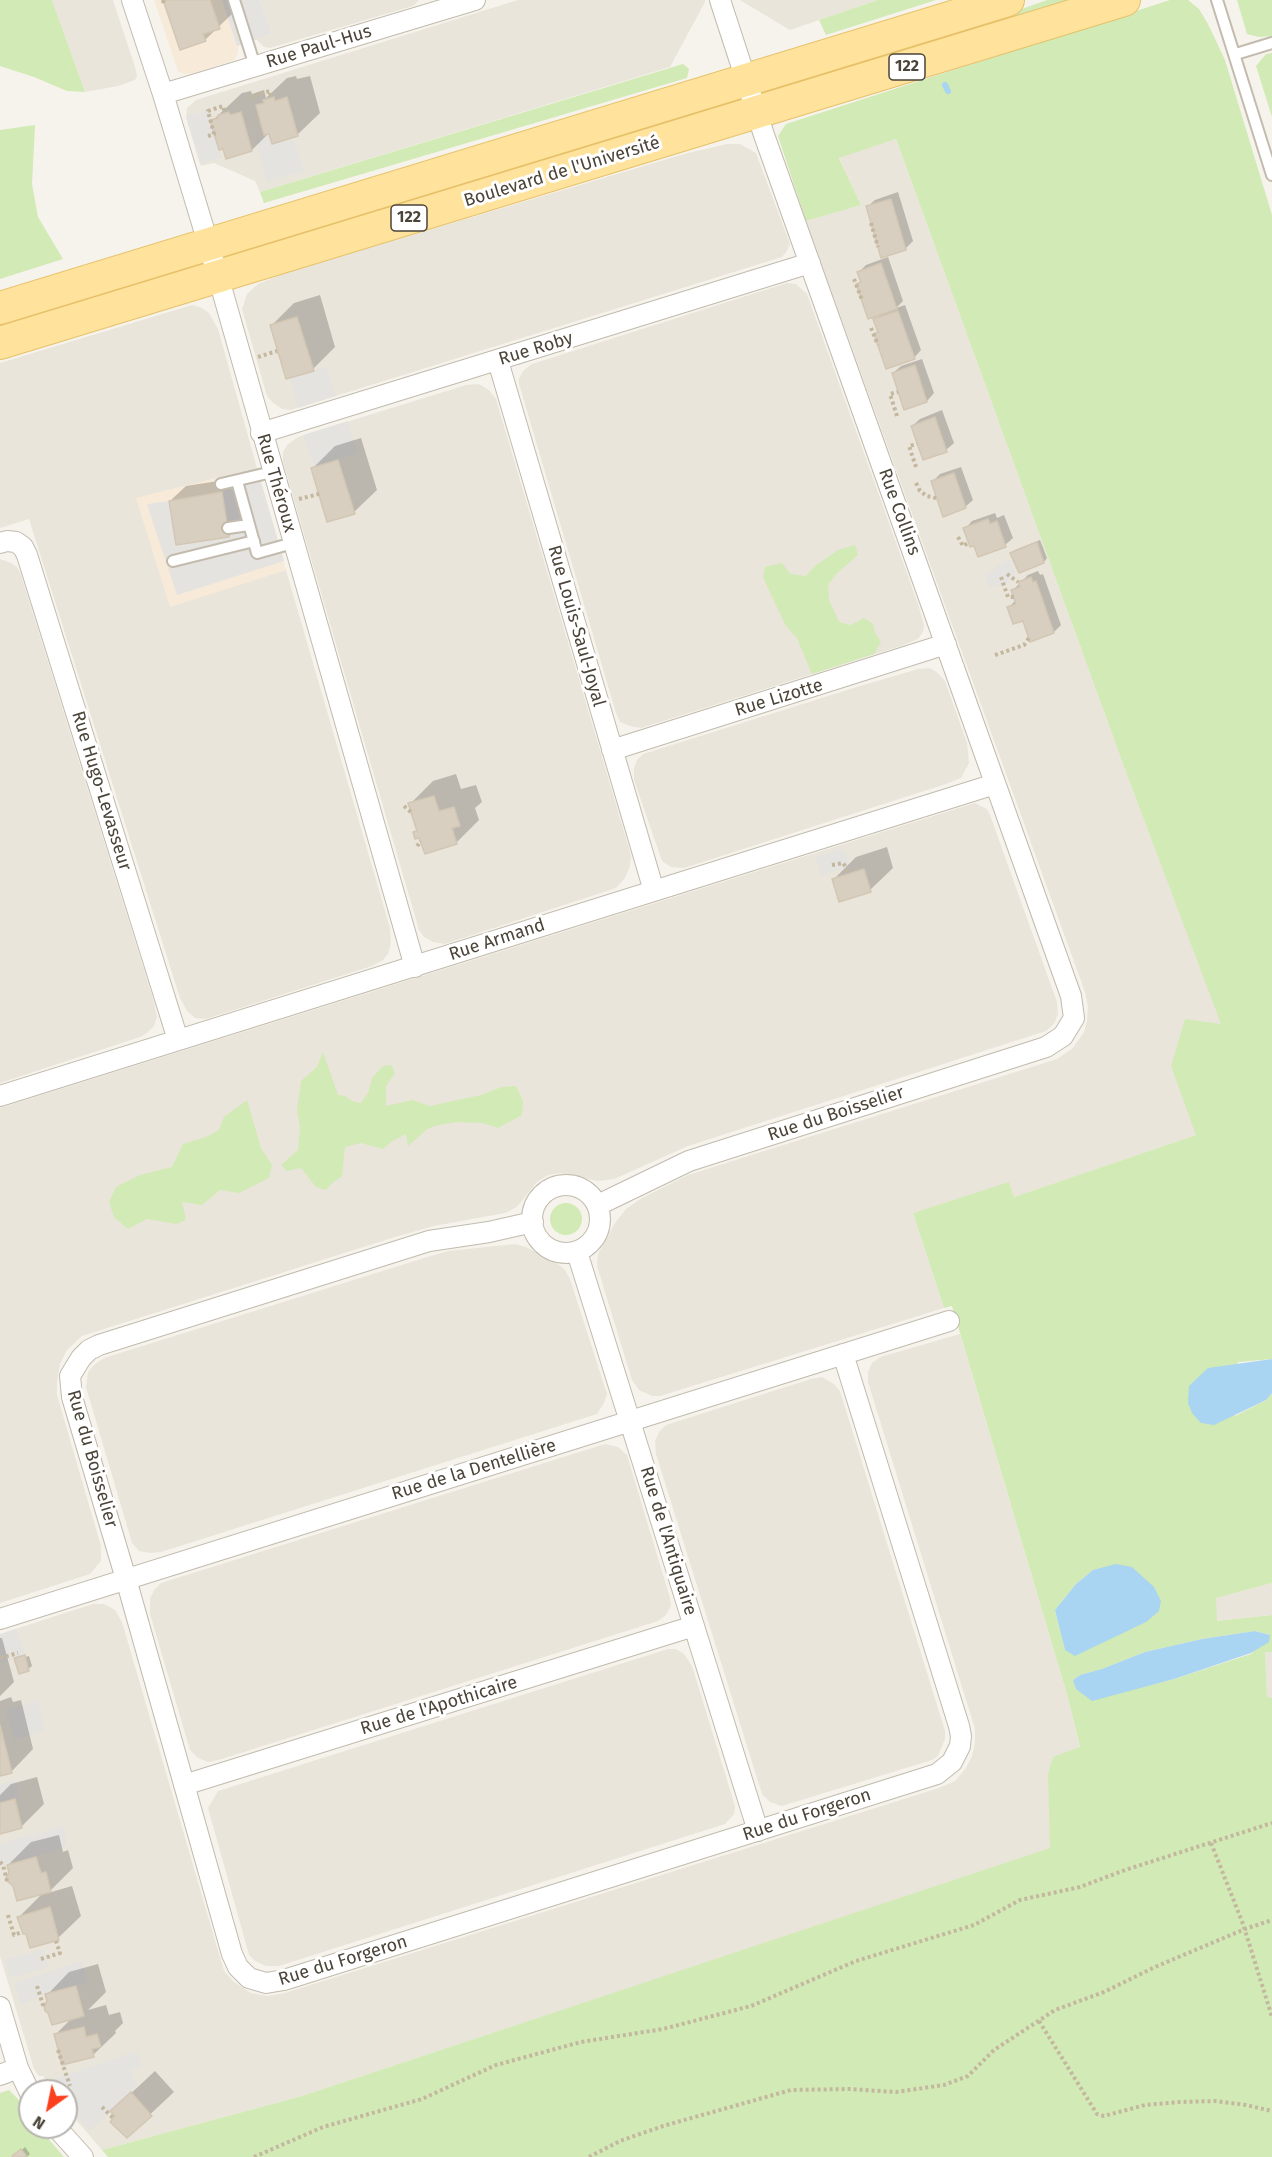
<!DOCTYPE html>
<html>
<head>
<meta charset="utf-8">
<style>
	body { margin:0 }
	#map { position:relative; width:1272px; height:2157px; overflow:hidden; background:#f6f3ec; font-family:"Fira Sans",sans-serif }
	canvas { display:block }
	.north { position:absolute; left:18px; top:2079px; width:60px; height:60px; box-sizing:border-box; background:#fff; border:2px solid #b7b4b0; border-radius:50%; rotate:213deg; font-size:16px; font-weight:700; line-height:24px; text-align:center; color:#4b4439 }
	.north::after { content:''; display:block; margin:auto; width:21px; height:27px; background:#fc3f1d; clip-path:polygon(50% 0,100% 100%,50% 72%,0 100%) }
</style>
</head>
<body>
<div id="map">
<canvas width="1272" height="2157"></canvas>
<div class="north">N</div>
</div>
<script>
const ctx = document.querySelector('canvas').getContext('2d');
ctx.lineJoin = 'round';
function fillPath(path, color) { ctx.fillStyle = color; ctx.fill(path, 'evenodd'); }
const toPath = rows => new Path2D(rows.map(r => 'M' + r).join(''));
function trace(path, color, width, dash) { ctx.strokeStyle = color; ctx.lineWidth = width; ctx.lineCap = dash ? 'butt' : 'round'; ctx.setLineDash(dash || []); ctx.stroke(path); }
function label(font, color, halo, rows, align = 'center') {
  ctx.font = font + ' "Fira Sans",sans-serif'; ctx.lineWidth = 6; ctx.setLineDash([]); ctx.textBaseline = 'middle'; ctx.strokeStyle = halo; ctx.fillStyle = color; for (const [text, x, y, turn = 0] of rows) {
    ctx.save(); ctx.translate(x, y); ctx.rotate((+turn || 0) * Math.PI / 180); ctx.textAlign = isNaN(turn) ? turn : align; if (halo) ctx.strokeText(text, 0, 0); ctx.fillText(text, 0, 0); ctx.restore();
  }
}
fillPath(toPath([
	[52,0,113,0,135,67,137,76,135,80,118,86,85,92],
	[260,0,419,0,413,6,270,48,264,47,256,39,272,34],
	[518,0,705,0,705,2,670,67,260,192,255,181,214,163,201,166,186,117,187,108,196,100],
	[740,0,878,0,790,30],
	[896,139,1123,764,1222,1025,1196,1135,1014,1197,1009,1183,913,1213,944,1308,660,1396,652,1396,639,1390,632,1380,597,1266,598,1254,615,1223,626,1209,642,1198,688,1175,1057,1059,1073,1048,1084,1032,1087,1021,1088,1006,1085,992,806,221,861,205,839,157],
	[727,144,740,144,756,153,790,244,787,251,782,257,291,410,282,409,273,403,267,396,242,309,247,294,258,284,285,273,684,154],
	[787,283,796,284,807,294,918,604,924,625,923,632,918,639,901,646,641,728,630,726,620,722,616,713,519,384,519,378,524,370,532,364],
	[192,305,202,308,209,313,218,329,257,468,137,498,170,606,286,570,390,928,391,943,388,954,383,960,372,966,206,1019,195,1018,187,1011,180,998,29,519,0,528,0,363],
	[479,384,489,390,496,399,631,855,630,866,625,878,616,888,445,944,433,942,424,937,419,930,283,462,283,452,287,445,298,437,466,385],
	[0,559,11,563,17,567,20,572,154,1002,157,1017,154,1026,146,1034,140,1037,0,1083],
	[930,668,938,673,945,681,967,743,969,763,961,778,946,784,684,868,671,867,662,861,634,780,634,768,637,760,643,754,860,686,918,669],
	[975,803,987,809,990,815,1057,1002,1058,1014,1054,1024,1046,1031,688,1146,614,1179,598,1181,561,1173,548,1175,537,1182,517,1207,505,1213,434,1226,395,1237,82,1336,67,1350,60,1364,57,1382,57,1395,101,1546,101,1561,90,1574,0,1603,0,1108],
	[515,1244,526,1247,558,1264,565,1270,570,1279,607,1394,604,1403,597,1414,161,1552,150,1553,139,1551,132,1543,86,1387,88,1372,94,1365,104,1358,424,1258,448,1251],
	[960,1334,1068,1698,1100,1832,302,2096,102,2150,66,2108,66,2091,53,2091,43,2076,39,2076,34,2069,0,1956,0,1634,93,1604,104,1604,115,1610,122,1622,224,1971,234,1982,251,1993,268,1996,285,1993,939,1788,955,1781,966,1768,972,1756,975,1743,975,1729,868,1382,868,1372,872,1363,880,1357],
	[822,1377,834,1384,840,1391,945,1731,945,1739,938,1756,932,1760,782,1806,770,1802,762,1794,656,1454,655,1441,659,1432,666,1425,811,1379],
	[605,1444,618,1447,627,1455,670,1598,671,1606,666,1615,658,1621,222,1759,208,1762,198,1758,190,1750,150,1614,150,1599,154,1590,161,1583],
	[1272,1583,1272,1615,1216,1621,1216,1598],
	[668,1649,676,1649,684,1654,692,1666,735,1806,734,1814,725,1824,279,1966,266,1966,255,1961,249,1955,208,1808,218,1791],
	[1265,1652,1272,1652,1272,1698,1267,1698]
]), '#eae5da');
fillPath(toPath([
	[154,0,260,0,272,34,238,46,238,53,234,60,194,73,183,74,178,71],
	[257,468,286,570,170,607,136,498]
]), '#f7ead8');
fillPath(toPath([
	[0,0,52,0,85,92,67,91,34,77,0,66],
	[878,0,936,0,826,35,819,20],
	[1047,0,1082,0,954,40,951,34],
	[1170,0,1188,0,1199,9,1208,24,1225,60,1272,215,1272,1359,1238,1362,1235,1416,1266,1400,1272,1393,1272,1583,1216,1598,1217,1621,1272,1615,1272,1652,1265,1652,1267,1697,1272,1698,1272,2157,108,2157,102,2150,302,2096,1050,1848,1048,1774,1053,1757,1080,1747,1068,1698,952,1306,944,1308,913,1213,1009,1182,1014,1197,1196,1135,1171,1066,1185,1019,1221,1024,1123,764,896,139,839,158,861,205,806,221,778,136,786,124],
	[1093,1570,1065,1650,1055,1610,1076,1584],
	[1255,1631,1270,1635,1251,1654,1174,1679,1092,1700,1077,1689,1073,1680,1080,1675,1102,1669,1145,1652,1202,1639],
	[1237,0,1272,0,1272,36,1259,37,1247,34],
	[1272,53,1272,117,1256,66,1266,54],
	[683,64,689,69,687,78,264,203,260,192],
	[35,125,32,184,38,217,63,259,0,279,0,130],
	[855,545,858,555,836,574,828,585,829,600,839,622,851,625,864,618,873,624,875,633,881,642,874,654,812,674,797,638,786,626,773,599,763,577,765,567,782,563,790,574,806,576,815,566,838,550],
	[323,1052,338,1095,345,1096,352,1101,361,1103,368,1093,372,1078,383,1066,391,1065,395,1073,386,1086,386,1106,412,1100,430,1106,481,1095,502,1087,516,1086,523,1101,522,1115,498,1128,482,1123,456,1122,434,1126,426,1130,408,1146,406,1134,391,1142,383,1149,361,1143,345,1147,342,1176,331,1184,326,1190,316,1187,301,1168,287,1171,281,1165,298,1150,300,1128,297,1110,301,1081,317,1067],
	[247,1100,261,1148,272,1165,269,1178,239,1193,220,1190,202,1205,182,1202,186,1220,176,1224,147,1219,128,1229,114,1217,109,1202,116,1187,140,1175,172,1167,183,1144,206,1137,219,1130,224,1117],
	'550 1219a16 16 0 1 1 32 0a16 16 0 1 1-32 0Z',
	[9,2090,18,2099,30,2117,30,2127,38,2127,64,2157,0,2157,0,2093]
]), '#d2eab5');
fillPath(toPath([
	[222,0,260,0,272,34,237,46],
	[208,109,221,157,200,164,186,117],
	[269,136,272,144,293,138,305,171,267,182,256,140],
	[326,367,336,396,298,408,290,378],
	[348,421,357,453,314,467,303,435],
	[257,468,284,561,177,595,147,504,169,501,176,545,229,537,220,477],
	[1010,559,1015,575,1003,585,989,588,986,575,1000,564],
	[843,848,850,866,822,876,815,857],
	[16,1629,25,1655,0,1663,0,1634],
	[38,1700,45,1730,15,1740,5,1710],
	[16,1780,20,1797,0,1803,0,1784],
	[63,1826,67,1843,60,1849,0,1866,0,1844],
	[43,1949,48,1968,10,1978,5,1960],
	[81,1961,88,1982,45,1994,21,2005,14,1983],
	[136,2051,143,2067,130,2071,137,2086,90,2131,74,2113,71,2098,66,2099,66,2091,61,2091,53,2079]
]), '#e5e3e0');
fillPath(toPath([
	[1272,1359,1272,1393,1266,1400,1214,1425,1201,1423,1192,1413,1188,1403,1189,1386,1208,1368],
	[1116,1564,1132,1567,1154,1587,1161,1601,1159,1611,1146,1622,1075,1656,1065,1650,1055,1610,1076,1584,1093,1570],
	[1255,1631,1270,1635,1269,1642,1251,1653,1174,1679,1092,1701,1076,1689,1073,1680,1080,1675,1102,1669,1145,1652,1202,1639]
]), '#a9d4f2');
fillPath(toPath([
	[164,0,230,0,234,12,205,40],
	[296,76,297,79,310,76,320,113,297,135,270,132,252,150,212,121,242,93,251,91,252,94,264,90,266,98,287,78],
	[898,192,913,241,905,249,867,207,875,200],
	[888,257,903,301,896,308,905,305,921,350,914,358,876,334,879,331,875,320,883,312,858,284,862,281,859,272,866,265],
	[320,295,335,347,313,369,271,326,294,303],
	[922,359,934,393,927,401,893,373,901,366],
	[942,410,954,443,946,450,924,458,912,426,920,419],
	[361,438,377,490,354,512,312,469,335,446],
	[961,467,973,500,965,507,932,482,940,474],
	[237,478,244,521,229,536,170,501,186,486],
	[995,513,997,518,1004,515,1013,538,1005,545,965,529,972,521],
	[1040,540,1047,558,1044,562,1019,571,1012,553,1015,550],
	[1038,571,1040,575,1043,574,1061,625,1054,632,1031,640,1024,619,1009,607,1016,600,1013,590,1028,575],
	[456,774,461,789,476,785,482,802,475,808,479,820,456,843,414,833,418,829,410,804,433,781],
	[887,847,893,868,870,890,834,879,856,857],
	[0,1638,2,1638,14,1682,0,1696],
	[29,1656,32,1666,28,1669,18,1659],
	[11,1697,13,1702,21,1700,33,1749,11,1772,0,1775,0,1701],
	[37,1777,44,1804,22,1826,0,1832,0,1795,11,1784],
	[59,1835,63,1852,68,1850,73,1868,48,1893,72,1886,81,1916,58,1938,27,1932,19,1917,44,1892,11,1873,8,1865,31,1842],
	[98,1964,106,1992,88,2010,106,2005,109,2015,120,2012,123,2023,115,2031,116,2033,93,2055,55,2035,73,2017,48,2001,47,1995,69,1972],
	[155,2071,174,2092,127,2136,117,2116,112,2111],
	[25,2147,30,2154,27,2157,14,2157]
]), '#0003');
trace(toPath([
	[945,85,948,91]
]), '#a9d4f2', 6);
const building = toPath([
	[163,0,210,0,220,29,203,34,206,41,180,50,163,0],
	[274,97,275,101,287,97,298,136,272,144,269,134,264,135,256,105,264,103,263,100,274,97],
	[229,112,230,115,241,112,252,151,226,159,223,149,219,150,210,120,218,118,218,115,229,112],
	[891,199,906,250,881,258,866,206,891,199],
	[881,263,897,309,868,319,856,284,861,282,857,272,881,263],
	[898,311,915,359,886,369,874,334,878,332,873,319,898,311],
	[297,317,314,371,286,379,270,325,297,317],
	[915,365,927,402,904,410,892,373,915,365],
	[935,417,947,452,923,460,911,426,935,417],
	[338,460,355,514,327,522,311,468,338,460],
	[954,473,966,508,943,517,931,481,954,473],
	[222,492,229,537,176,545,169,501,222,492],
	[988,519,990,524,997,521,1006,547,978,557,974,546,970,547,963,528,988,519],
	[1037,542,1044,563,1019,573,1010,553,1037,542],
	[1031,577,1033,582,1036,581,1054,633,1030,642,1023,621,1013,624,1007,607,1016,604,1011,590,1020,587,1018,582,1031,577],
	[434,796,439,811,454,807,460,826,452,828,457,844,425,854,419,838,415,839,413,832,417,831,408,803,434,796],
	[864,869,871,892,839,902,832,879,864,869],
	[25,1655,29,1671,19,1674,14,1658,25,1655],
	[0,1725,12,1773,0,1776,0,1725],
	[15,1799,22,1828,0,1834,0,1803,15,1799],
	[36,1857,41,1873,46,1872,51,1892,17,1901,13,1886,7,1881,6,1877,9,1873,7,1865,36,1857],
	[50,1907,59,1940,30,1948,26,1934,23,1934,17,1917,50,1907],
	[76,1986,84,2016,52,2025,48,2013,45,2011,44,2006,47,2001,45,1994,76,1986],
	[84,2027,86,2037,97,2034,101,2047,92,2049,94,2057,62,2065,54,2034,84,2027],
	[131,2092,152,2116,127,2138,110,2122,115,2116,110,2111,131,2092],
	[21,2149,27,2157,13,2157,12,2156,21,2149]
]);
fillPath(building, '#d8cfc1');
trace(building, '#d3c7b4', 1.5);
const lane = toPath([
	[234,0,255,66],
	[1217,0,1272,175],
	[1236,54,1272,43],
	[237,481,257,553,293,543],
	[221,484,272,472],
	[228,528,249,525],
	[173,561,254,541]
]);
const street = toPath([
	[132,0,163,94,218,276,415,967],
	[163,94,475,0],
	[498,361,654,891],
	[261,433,810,263],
	[0,543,7,541,16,542,23,547,27,555,178,1040],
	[612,750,946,644],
	[0,1096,995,784],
	'532 1219a34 34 0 1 1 68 0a34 34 0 1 1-68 0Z',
	[598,1205,689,1161,1046,1047,1063,1036,1074,1018,1071,996,764,135,720,0],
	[533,1222,489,1232,429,1241,99,1345,89,1350,81,1358,70,1376,72,1397,126,1579,232,1954,238,1967,249,1978,266,1983,284,1980,937,1774,952,1762,960,1746,961,1736,959,1726,843,1354],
	[577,1252,758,1831],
	[0,1619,949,1321],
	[184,1785,694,1626],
	[0,2007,18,2068,30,2093],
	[0,2075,18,2068],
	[56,2127,83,2157]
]);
const primary = toPath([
	[0,308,1008,0],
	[0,343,1124,0]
]);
trace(lane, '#c2bbae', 14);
trace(street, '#c2bbae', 22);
trace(primary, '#e6c16a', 34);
trace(toPath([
	[163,0,164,4],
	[249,97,270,91,271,98],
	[208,136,214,134,208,111,223,106,225,113],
	[871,223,878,247],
	[854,279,862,300],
	[871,328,878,345],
	[258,357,277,351],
	[897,416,890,394,898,392],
	[916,467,909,446,917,444],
	[916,483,920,491,927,496,936,498],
	[299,499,319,494],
	[958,537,963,546,968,543],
	[1007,574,1018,582],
	[1001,577,1008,597,1014,597],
	[995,655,1024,645,1029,638],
	[404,806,411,812],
	[417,846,421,841],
	[832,865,843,863,850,873],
	[0,1658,18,1653],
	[1211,1843,1243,1924,1272,2017],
	[0,1862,3,1865,7,1881],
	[8,1915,14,1935,22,1932],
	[41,1959,60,1953,56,1941],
	[37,1986,44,2008],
	[1039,2021,1097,2114,1104,2116,1145,2105,1180,2102,1215,2101,1246,2105,1272,2111],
	[58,2050,70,2086],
	[102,2107,113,2118],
	[254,2157,323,2127,422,2099,496,2065,581,2042,663,2029,751,2006,856,1961,974,1925,1020,1900,1080,1887,1125,1870,1272,1823],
	[589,2157,620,2141,663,2126,791,2090,849,2089,896,2092,944,2085,968,2076,994,2050,1055,2010,1104,1992,1155,1967,1245,1929,1272,1920]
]), '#c4b79f', 4, [3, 3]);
trace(lane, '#fff', 10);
trace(street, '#fff', 20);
trace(primary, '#ffe39c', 32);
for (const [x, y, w] of [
	[907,67,36],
	[409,218,36]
]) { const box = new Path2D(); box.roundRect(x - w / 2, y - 13, w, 26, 4.5); ctx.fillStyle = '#fff'; ctx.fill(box); trace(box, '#4b4439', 1.5); }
label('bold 16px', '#4b4439', null, [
	["122",907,67],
	["122",409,218]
]);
label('18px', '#4b4439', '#fff', [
	["Rue Paul-Hus",319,47,-17],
	["Boulevard de l'Université",562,172,-17],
	["Rue Roby",536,349,-17],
	["Rue Théroux",276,483,74],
	["Rue Collins",899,512,70],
	["Rue Louis-Saul-Joyal",576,626,74],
	["Rue Lizotte",779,698,-17],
	["Rue Hugo-Levasseur",101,791,73],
	["Rue Armand",497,940,-18],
	["Rue du Boisselier",836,1114,-18],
	["Rue du Boisselier",92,1459,74],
	["Rue de la Dentellière",474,1470,-17],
	["Rue de l'Antiquaire",668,1541,73],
	["Rue de l'Apothicaire",439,1706,-17],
	["Rue du Forgeron",807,1815,-18],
	["Rue du Forgeron",343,1961,-17]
]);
</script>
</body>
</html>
